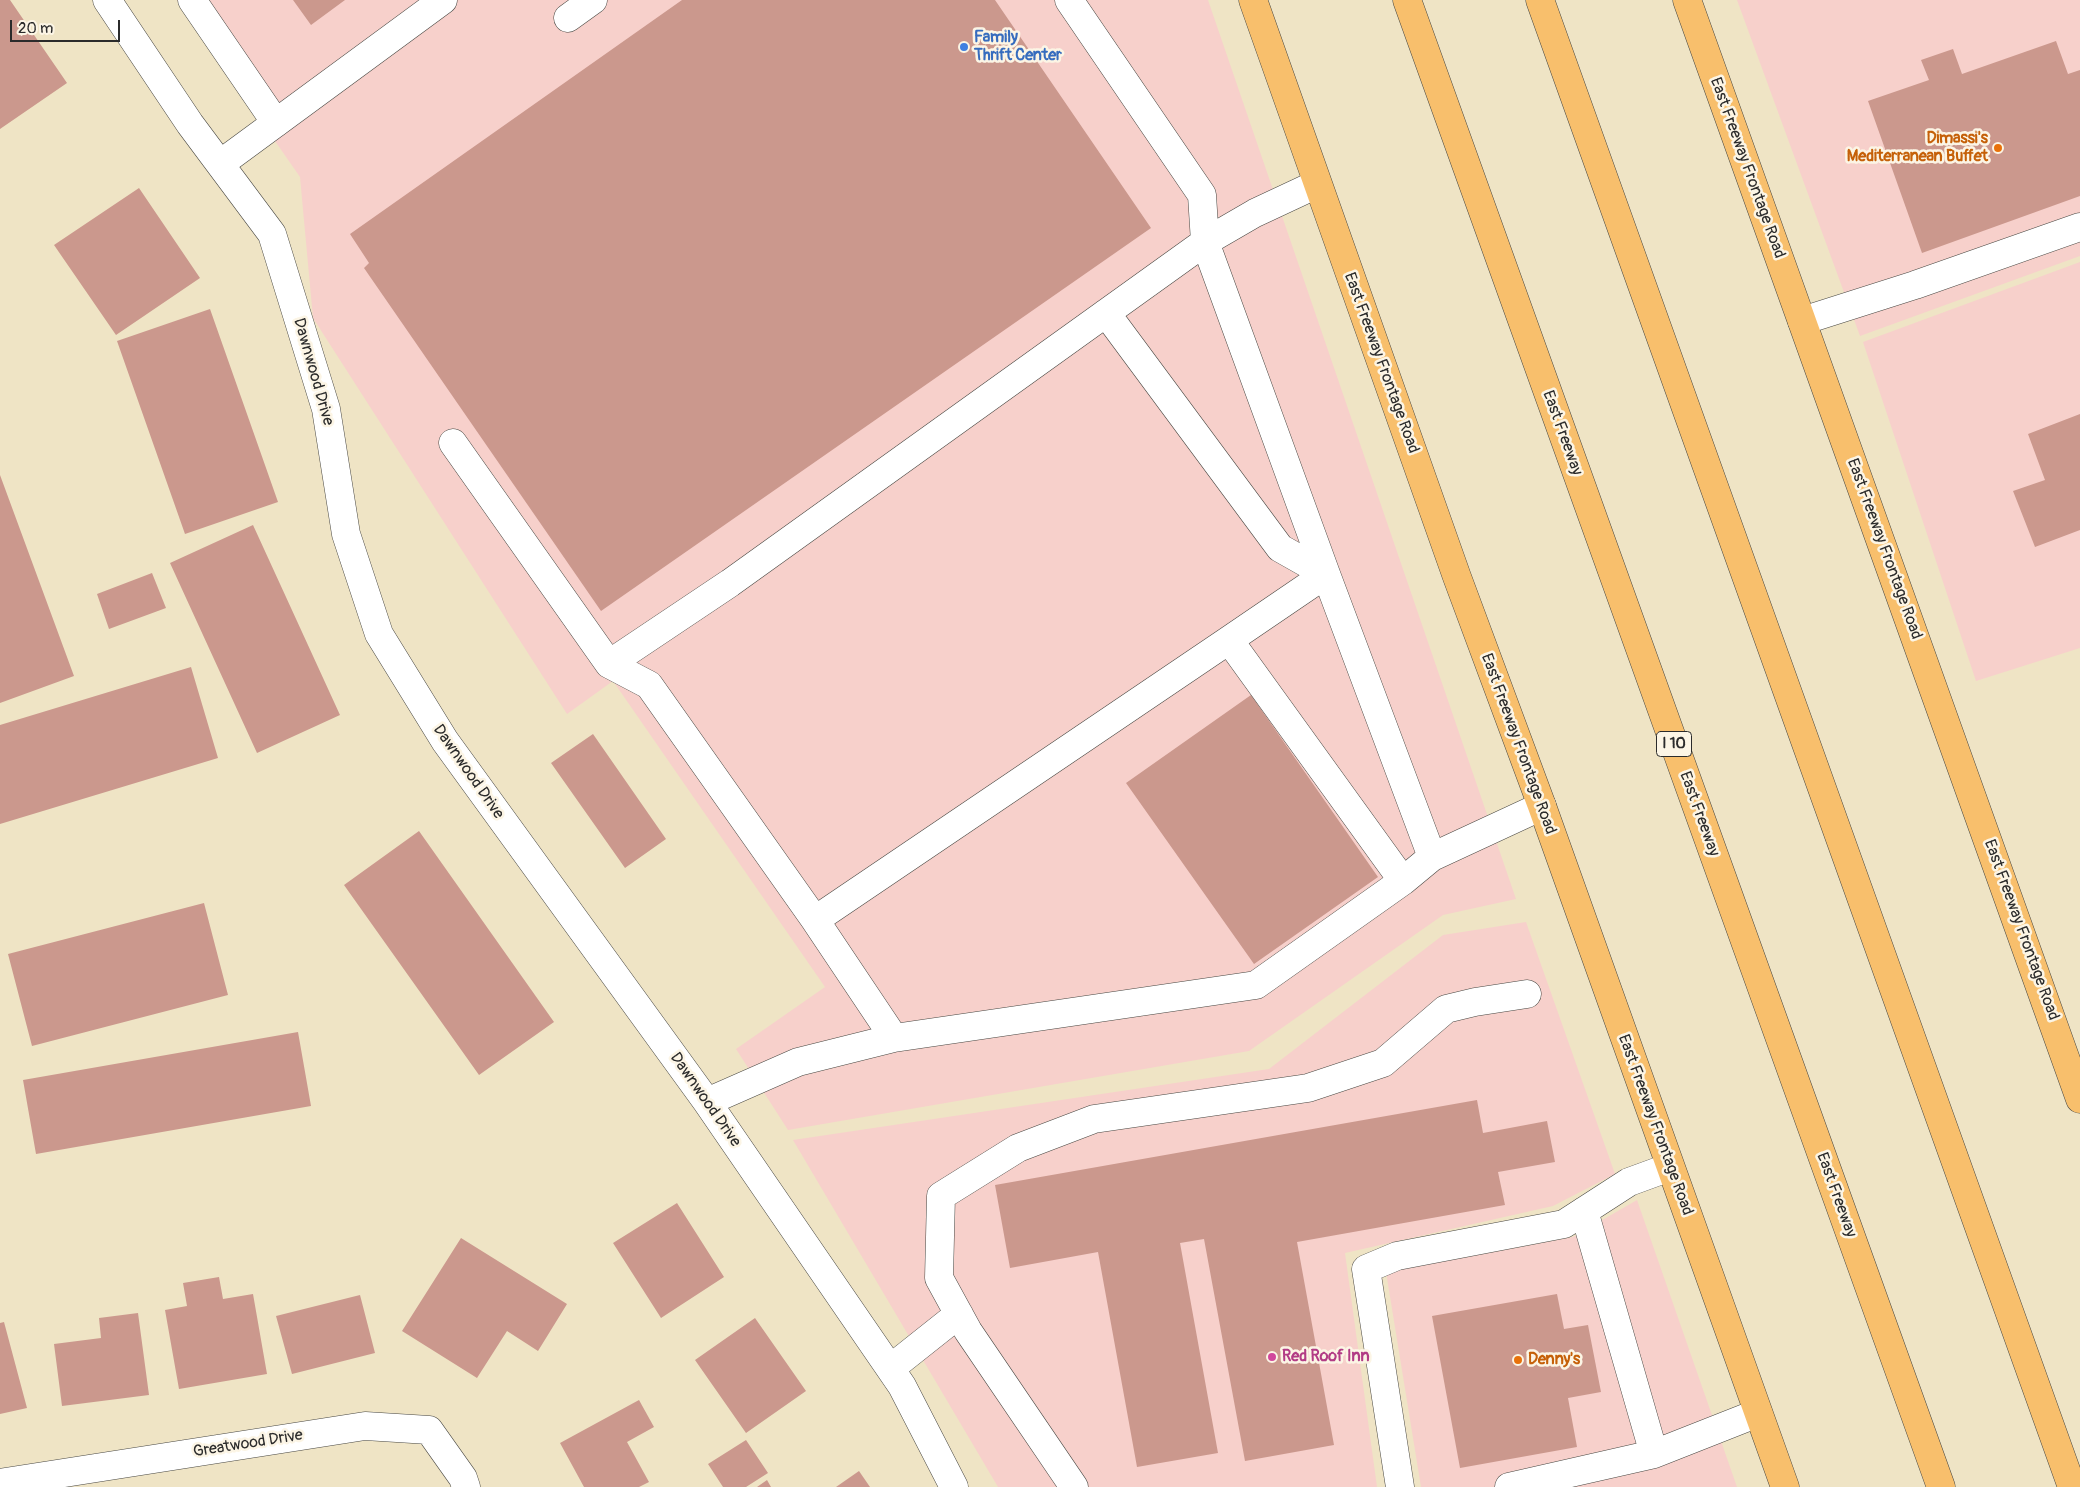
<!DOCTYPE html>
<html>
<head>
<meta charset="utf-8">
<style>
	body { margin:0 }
	#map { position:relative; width:2080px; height:1487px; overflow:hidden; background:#efe4c5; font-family:Pangolin,sans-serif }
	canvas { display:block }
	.scale { position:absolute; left:10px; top:20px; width:110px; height:22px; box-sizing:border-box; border:2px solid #2b2b2b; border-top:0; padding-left:6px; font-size:15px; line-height:18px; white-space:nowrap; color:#2b2b2b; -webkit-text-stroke:4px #fcf5e5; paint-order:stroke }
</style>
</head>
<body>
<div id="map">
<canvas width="2080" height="1487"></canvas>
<div class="scale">20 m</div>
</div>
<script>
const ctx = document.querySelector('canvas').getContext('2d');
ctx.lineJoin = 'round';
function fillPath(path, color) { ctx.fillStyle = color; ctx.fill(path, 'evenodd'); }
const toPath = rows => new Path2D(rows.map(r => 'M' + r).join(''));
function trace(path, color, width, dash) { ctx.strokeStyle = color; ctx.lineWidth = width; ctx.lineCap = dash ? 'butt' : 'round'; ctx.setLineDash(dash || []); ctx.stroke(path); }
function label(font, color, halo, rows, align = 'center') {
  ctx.font = font + ' Pangolin,sans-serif'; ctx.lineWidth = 5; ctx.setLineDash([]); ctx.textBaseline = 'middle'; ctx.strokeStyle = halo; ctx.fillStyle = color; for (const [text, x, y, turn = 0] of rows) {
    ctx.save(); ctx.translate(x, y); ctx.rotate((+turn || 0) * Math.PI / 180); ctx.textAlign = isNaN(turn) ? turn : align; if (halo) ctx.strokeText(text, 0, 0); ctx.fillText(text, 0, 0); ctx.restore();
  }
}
fillPath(toPath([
	[177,0,1208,0,1516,899,1443,915,1249,1051,788,1130,736,1049,825,987,613,681,567,714,313,318,300,177],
	[1737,0,2080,0,2080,256,1860,336],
	[2080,262,2080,648,1976,681,1863,342],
	[1526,922,1615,1174,1553,1206,1345,1253,1377,1487,998,1487,793,1140,1269,1069,1443,935],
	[1637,1200,1737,1487,1421,1487,1386,1272,1573,1237]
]), '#f7d0cb');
fillPath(toPath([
	[0,0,10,0,67,83,0,129],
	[293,0,345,0,311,25],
	[682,0,995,0,1151,228,601,611,364,268,369,263,350,234],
	[2056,41,2068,74,2080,70,2080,196,1922,253,1868,101,1929,80,1921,60,1953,49,1962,74],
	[139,188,200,278,116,335,54,245],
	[210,309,278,502,185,534,117,341],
	[2080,414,2080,530,2035,547,2013,491,2045,480,2028,434],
	[0,475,74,676,0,703],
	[253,525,340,715,257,753,170,563],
	[152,573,166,608,109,629,97,594],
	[191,667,218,758,0,824,0,725],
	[1251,695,1378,877,1254,964,1126,783],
	[593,734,666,839,625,868,551,763],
	[419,831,554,1022,479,1075,344,885],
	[204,903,228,995,32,1046,8,954],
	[298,1032,311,1106,36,1154,23,1080],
	[1477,1100,1483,1133,1547,1121,1555,1162,1498,1172,1505,1205,1297,1242,1334,1445,1245,1461,1204,1239,1180,1243,1218,1453,1137,1467,1098,1252,1010,1268,995,1185],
	[677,1203,724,1277,661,1318,613,1243],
	[461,1238,567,1304,538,1351,507,1331,477,1378,402,1331],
	[219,1277,223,1299,253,1294,267,1374,179,1389,165,1310,187,1306,183,1283],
	[1557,1294,1564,1329,1588,1325,1601,1392,1568,1398,1577,1447,1460,1468,1432,1316],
	[360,1295,375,1353,292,1374,276,1316],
	[138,1313,149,1395,62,1406,54,1344,101,1338,99,1318],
	[755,1318,806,1391,746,1433,695,1360],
	[4,1322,27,1408,0,1414,0,1323],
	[639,1400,654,1427,627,1442,649,1482,639,1487,584,1487,560,1443],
	[746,1440,768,1473,746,1487,723,1487,708,1464],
	[859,1471,870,1487,836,1487],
	[767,1480,771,1487,757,1487]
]), '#cb988d');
const minor = toPath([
	[107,0,190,124,272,234,326,409,346,534,379,634,445,741,707,1102,902,1386,954,1487],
	[192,0,276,123],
	[568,18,593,0],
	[220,164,443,0],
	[1106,313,1280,548,1326,574,1229,640,1403,881],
	[1802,321,1915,285,2080,227],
	[453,443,609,664,649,685,815,920,894,1038,1256,985,1403,881,1432,857,1326,574,1205,242,1202,195,1069,0],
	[609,664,730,583,1205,242,1255,213,1317,184],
	[1432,857,1542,806],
	[815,920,1229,640],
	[707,1102,798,1062,894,1038],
	[1584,1211,1654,1454,1758,1413],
	[891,1368,959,1314],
	[0,1483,365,1426,429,1430,463,1478,466,1487],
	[1074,1487,968,1331,939,1278,941,1196,1018,1148,1094,1119,1308,1088,1383,1063,1446,1009,1475,1002,1527,994],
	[1400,1487,1366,1269,1397,1256,1564,1224,1629,1182,1670,1167],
	[1509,1487,1654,1454]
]);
const major = toPath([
	[1253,0,1457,577,1542,806,1785,1487],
	[1687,0,2080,1099]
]);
const highway = toPath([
	[1407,0,1941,1487],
	[1540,0,2072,1487]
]);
trace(minor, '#484742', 29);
trace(major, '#484742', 29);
trace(highway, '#484742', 29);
trace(minor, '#fff', 28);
trace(major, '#f8bf6c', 28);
trace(highway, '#f8bf6c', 28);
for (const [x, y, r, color] of [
	[964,47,5,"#3f7fe0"],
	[1998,148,5,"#e8710a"],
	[1272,1357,5,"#d1479c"],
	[1518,1360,5,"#e8710a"]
]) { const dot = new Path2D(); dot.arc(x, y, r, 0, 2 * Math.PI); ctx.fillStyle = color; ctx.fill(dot); trace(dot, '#fcf5e5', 2); }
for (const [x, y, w] of [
	[1674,744,35]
]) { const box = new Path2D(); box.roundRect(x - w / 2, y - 12.5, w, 25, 4); ctx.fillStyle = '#fcf5e5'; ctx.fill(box); trace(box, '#2b2b2b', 1); }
label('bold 15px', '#2b2b2b', null, [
	["I 10",1674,744]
]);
label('bold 16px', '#366cbe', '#fcf5e5', [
	["Family",974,38],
	["Thrift Center",974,56]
], 'left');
label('bold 16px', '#c56008', '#fcf5e5', [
	["Dimassi's",1988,139],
	["Mediterranean Buffet",1988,157],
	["Denny's",1528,1360,"left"]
], 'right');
label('16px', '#2b2b2b', '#fcf5e5', [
	["East Freeway Frontage Road",1747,168,70],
	["East Freeway Frontage Road",1381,363,70],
	["Dawnwood Drive",313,372,74],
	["East Freeway",1562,433,70],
	["East Freeway Frontage Road",1884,549,70],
	["East Freeway Frontage Road",1518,744,70],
	["Dawnwood Drive",468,772,55],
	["East Freeway",1699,814,70],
	["East Freeway Frontage Road",2021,930,70],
	["Dawnwood Drive",705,1100,55],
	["East Freeway Frontage Road",1655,1125,70],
	["East Freeway",1836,1195,70],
	["Greatwood Drive",248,1444,-9]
]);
label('bold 16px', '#b23c85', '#fcf5e5', [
	["Red Roof Inn",1282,1357]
], 'left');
</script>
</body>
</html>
